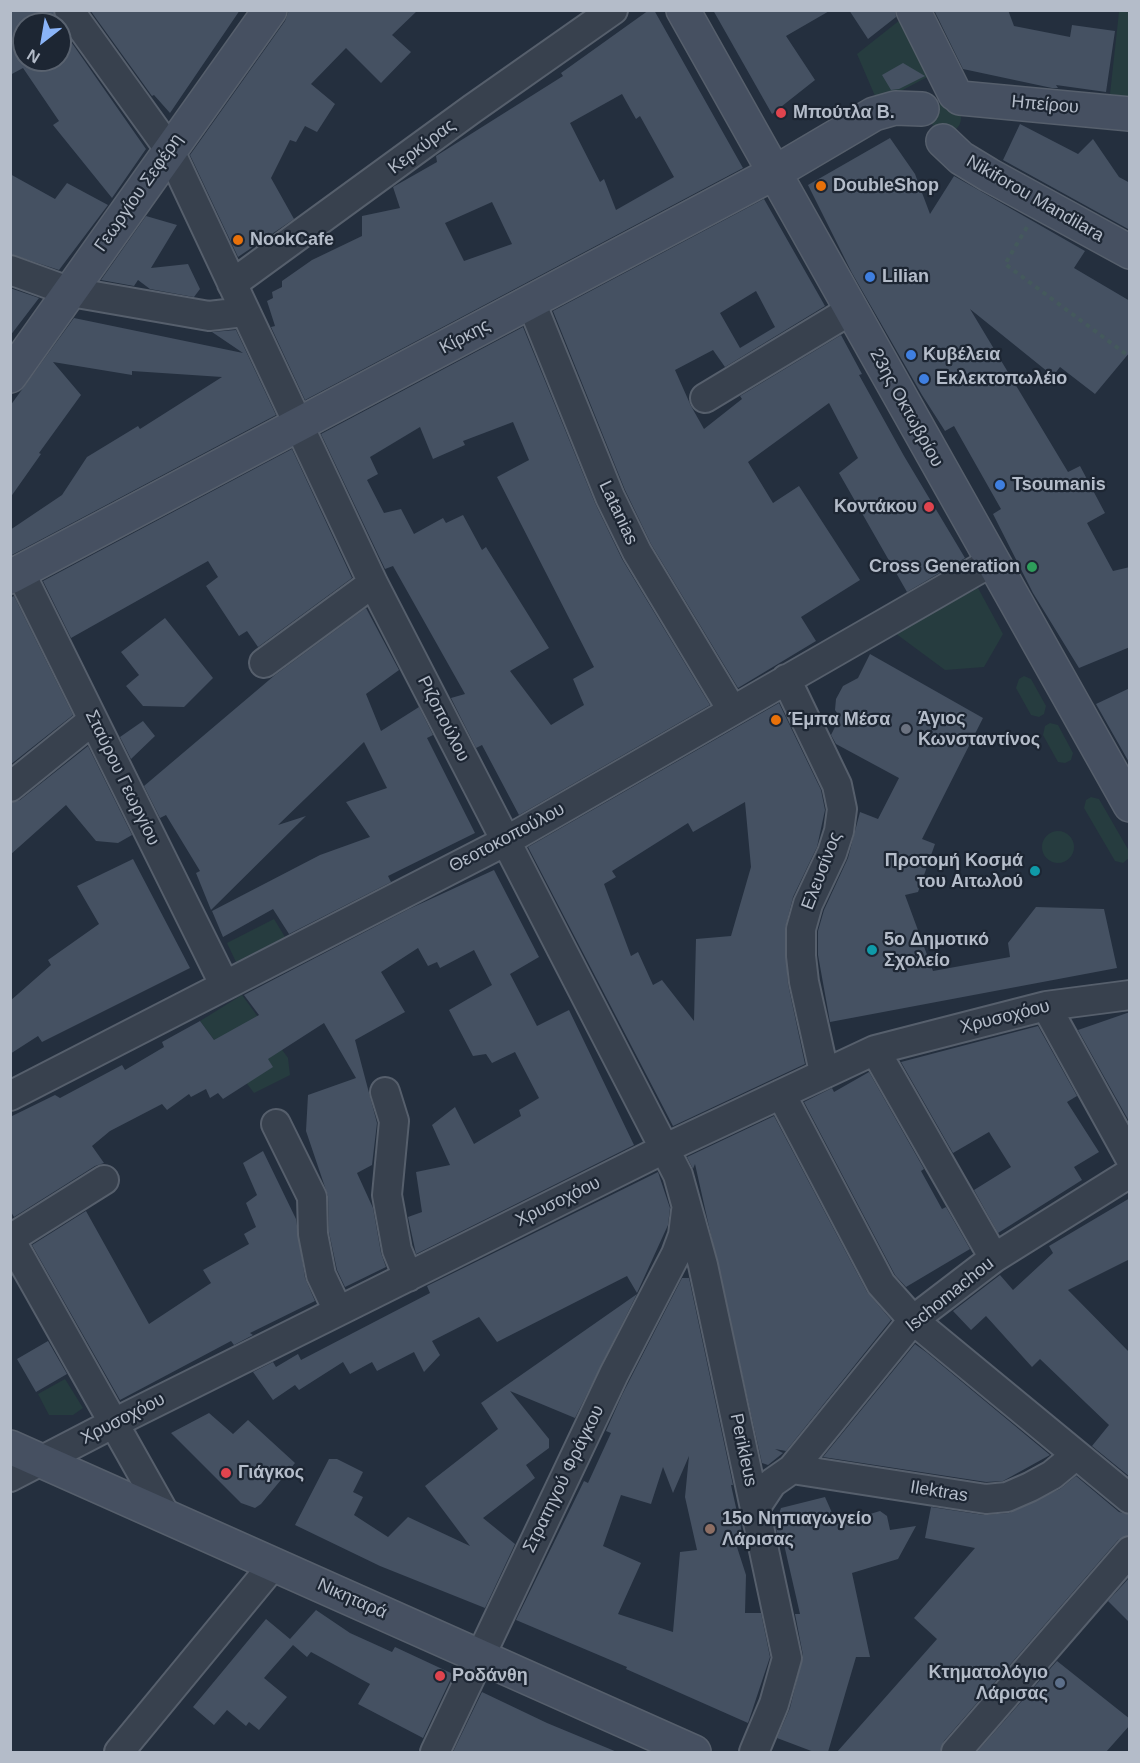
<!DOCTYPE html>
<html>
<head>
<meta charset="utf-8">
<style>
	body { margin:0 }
	#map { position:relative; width:1140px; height:1763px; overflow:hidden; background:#242f3e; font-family:Arial,sans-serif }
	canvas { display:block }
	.frame { position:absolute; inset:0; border:12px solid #b4bcc9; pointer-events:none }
	.north { position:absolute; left:12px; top:12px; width:60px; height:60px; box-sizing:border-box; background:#1d2633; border:2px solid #59626f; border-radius:50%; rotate:211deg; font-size:16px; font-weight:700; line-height:24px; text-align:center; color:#b4bcc9 }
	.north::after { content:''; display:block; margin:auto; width:21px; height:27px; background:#8ab4f8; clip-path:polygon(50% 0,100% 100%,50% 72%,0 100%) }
</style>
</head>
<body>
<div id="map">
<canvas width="1140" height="1763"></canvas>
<div class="frame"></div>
<div class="north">N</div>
</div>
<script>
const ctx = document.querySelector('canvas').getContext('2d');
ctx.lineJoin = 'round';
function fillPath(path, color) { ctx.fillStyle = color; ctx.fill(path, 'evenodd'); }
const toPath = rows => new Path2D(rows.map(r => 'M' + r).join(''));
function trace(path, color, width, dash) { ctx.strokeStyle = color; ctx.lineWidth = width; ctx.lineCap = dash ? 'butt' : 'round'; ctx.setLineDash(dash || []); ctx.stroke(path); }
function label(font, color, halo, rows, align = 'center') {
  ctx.font = font + ' Arial,sans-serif'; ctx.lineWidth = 4.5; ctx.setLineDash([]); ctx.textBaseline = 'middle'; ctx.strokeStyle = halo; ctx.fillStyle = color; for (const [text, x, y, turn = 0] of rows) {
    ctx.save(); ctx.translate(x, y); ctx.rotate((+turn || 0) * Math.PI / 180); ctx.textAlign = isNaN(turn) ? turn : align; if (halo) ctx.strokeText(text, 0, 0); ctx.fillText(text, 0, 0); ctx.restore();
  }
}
fillPath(toPath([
	[1129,11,1130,11,1129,97,1110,94,1119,12],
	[905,16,933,74,878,103,857,54],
	'931 118a15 15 0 1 1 30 0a15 15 0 1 1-30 0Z',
	[978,588,1003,634,984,667,945,670,895,633],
	[1024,676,1031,679,1046,706,1044,714,1039,717,1031,715,1016,688,1019,679],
	[1050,723,1058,725,1073,753,1071,760,1065,763,1058,762,1043,735,1045,726],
	[1091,797,1099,799,1129,851,1129,858,1123,863,1115,861,1084,808,1086,800],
	'1042 847a16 16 0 1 1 32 0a16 16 0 1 1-32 0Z',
	[274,919,285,937,236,962,227,943],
	[242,995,288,1058,290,1075,254,1093,200,1021],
	[65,1379,83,1408,73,1415,49,1415,38,1394]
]), '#263c3f');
fillPath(toPath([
	[10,10,53,10,59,24,24,24,24,60,60,60,60,26,146,149,112,198,53,125,59,121,23,68,10,75],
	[90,10,240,10,170,113,154,95,152,96],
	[289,10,418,10,392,35,411,52,381,83,346,48,311,84,335,104,317,132,305,126,296,142,290,140,271,178,294,219,238,257,190,155,285,21],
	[649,10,654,10,743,168,305,400,271,327,275,326,267,301,273,298,272,292,282,287,282,281,312,260,362,236,362,216,400,208,393,187,437,162,436,156,563,76,561,73],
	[622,94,636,119,640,116,674,177,616,210,604,179,600,182,570,123],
	[492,202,512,244,464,261,445,223],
	[713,10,831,10,786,36,815,80,772,114],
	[849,10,895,10,896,17,868,39],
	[934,10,1008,10,1014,26,1070,37,1072,25,1115,31,1106,92,1056,85,1058,88,1052,88,963,69],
	[903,63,925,76,899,89,891,90,882,75],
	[1020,124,1078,154,1093,139,1119,177,1130,183,1130,230,1003,160],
	[890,138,915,174,930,214,954,176,1085,251,1074,268,1130,301,1130,352,1095,394,1060,367,1053,376,970,309,1068,472,1080,466,1105,513,1087,523,1113,571,1130,567,1130,647,1079,668,1033,593,993,514,1001,509,954,426,945,431,922,395,852,273,808,185],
	[10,174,55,199,67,183,108,205,59,270,10,254],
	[764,199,825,306,725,367,713,350,675,370,691,406,704,429,742,399,740,396,841,335,862,374,859,375,904,456,965,558,907,592,839,473,858,458,829,403,748,462,773,503,799,486,860,580,801,617,816,641,738,688,651,544,625,490,553,311],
	[756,291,775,327,740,348,720,313],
	[146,216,177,225,151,268,188,264,200,289,194,297,150,289,138,280,134,286,101,280],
	[10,288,39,298,10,336],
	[74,318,243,353,212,332,236,330,276,415,10,556,10,530,62,495,87,457,138,426,140,429,222,377,132,371,132,375,53,362,81,395,39,453,41,454,10,498,10,406],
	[523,327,595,503,622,559,710,705,519,815,482,745,476,748,451,698,465,694,393,566,385,569,321,434],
	[513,422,529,460,497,477,594,667,573,679,584,705,551,725,510,671,549,648,486,547,482,550,463,515,446,523,443,518,414,534,401,509,384,513,367,480,378,474,370,457,420,427,433,459,465,445,463,441],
	[292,449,352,578,258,647,247,631,239,636,206,586,218,577,208,561,71,638,43,581],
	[14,596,73,715,10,765,10,598],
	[366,608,399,670,366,694,381,731,419,707,433,735,427,738,475,833,388,876,391,882,289,934,273,909,223,937,212,911,320,855,370,837,346,802,387,788,364,742,278,825,306,816,211,910,196,873,200,871,166,815,160,818,144,786,275,675],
	[165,618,213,678,184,707,143,706,126,686,139,675,121,652],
	[870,654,983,718,922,839,935,844,918,892,905,895,933,971,1010,957,1008,943,1036,907,1104,909,1117,968,830,1022,818,955,818,931,824,910,848,858,860,812,878,819,899,778,836,744,831,735,840,717,835,710,836,699,843,686,858,678],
	[1130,688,1130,764,1096,704],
	[779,703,821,790,825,810,817,847,793,897,785,929,788,984,805,1064,673,1126,528,847],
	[745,802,751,867,731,936,696,939,694,1021,662,980,653,985,638,952,631,956,604,884,616,877,612,871,688,823,693,832],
	[143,721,155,736,131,759,120,737],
	[88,746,132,835,118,843,96,841,66,805,10,855,10,803,20,800],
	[133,859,190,968,42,1042,38,1036,10,1054,10,1001,51,965,48,960,99,924,77,886],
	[494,870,539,957,510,974,537,1026,569,1010,634,1145,416,1254,408,1217,422,1212,416,1172,450,1165,432,1125,455,1107,474,1144,521,1116,519,1110,539,1098,515,1052,492,1063,486,1054,473,1056,449,1010,492,985,474,950,440,968,437,962,428,966,418,948,381,972,405,1012,355,1040,377,1123,372,1165,357,1173,373,1208,381,1253,386,1267,345,1287,337,1270,329,1232,328,1196,306,1131,308,1095,356,1078,324,1023,268,1059,273,1067,223,1099,218,1093,210,1098,206,1089,191,1097,189,1094,167,1110,162,1104,110,1131,92,1146,104,1163,95,1166,14,1217,10,1210,10,1117,55,1095,60,1098,122,1065,125,1070,164,1047,162,1042,200,1021,214,1040,259,1015,244,995,409,909],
	[1130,1012,1130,1123,1078,1030],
	[1038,1026,1077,1096,1067,1102,1099,1152,1074,1167,1082,1180,998,1233,974,1190,1011,1167,989,1132,953,1153,901,1062],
	[869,1072,924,1169,921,1171,942,1209,946,1207,970,1249,906,1287,895,1275,804,1102,832,1088,834,1092],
	[774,1116,867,1292,891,1320,786,1451,775,1449,783,1453,768,1465,762,1463,695,1164,693,1169,687,1157],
	[263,1151,296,1219,305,1278,315,1301,250,1333,253,1335,234,1345,231,1341,120,1400,32,1245,86,1211,149,1324,211,1283,203,1270,249,1244,244,1234,256,1227,246,1203,257,1195,243,1163],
	[658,1172,670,1208,668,1225,637,1293,627,1276,497,1342,479,1317,432,1341,440,1355,424,1372,414,1352,377,1371,372,1362,350,1374,343,1362,299,1390,295,1385,273,1400,253,1372,273,1362,276,1367,298,1354,301,1360,430,1293,427,1286],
	[1130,1198,1130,1259,1068,1290,1130,1353,1130,1477,1092,1446,1109,1425,1040,1359,1032,1367,986,1316,971,1330,953,1311,1000,1275,1013,1290,1053,1253,1049,1246],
	[682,1278,689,1278,733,1485,731,1485,737,1512,730,1520,739,1518,744,1543,736,1544,746,1575,745,1613,761,1613,770,1657,748,1723,626,1669,627,1667,516,1620,584,1481,588,1483,611,1433,606,1431,622,1395],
	[689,1456,685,1497,697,1550,680,1552,673,1632,618,1614,641,1563,603,1546,621,1495,651,1504,663,1467,673,1493],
	[637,1294,575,1418,510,1391,549,1439,549,1448,526,1465,535,1478,483,1518,515,1544,485,1608,380,1566,295,1525,329,1459,337,1459,363,1472,353,1492,363,1497,354,1515,388,1537,408,1517,470,1546,425,1486,498,1429,481,1403],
	[48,1341,67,1374,36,1392,17,1359],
	[915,1344,926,1352,1050,1455,1003,1481,986,1482,823,1457],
	[209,1413,233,1434,248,1420,295,1463,261,1504,255,1508,241,1503,171,1433],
	[1076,1476,1119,1512,1130,1515,1130,1535,1118,1540,944,1741,940,1752,837,1752,937,1639,914,1618,975,1548,925,1538,931,1507,984,1515,1009,1513,1060,1489],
	[825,1497,837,1524,880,1511,887,1516,890,1530,916,1526,898,1559,852,1573,870,1657,856,1657,828,1752,814,1752,777,1738,790,1708,803,1655,795,1614,800,1614,783,1540,779,1540,775,1525,781,1508],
	[1130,1577,1130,1623,1108,1601],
	[316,1610,350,1633,392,1652,395,1647,453,1674,423,1738,358,1704,370,1684,311,1652,307,1657,293,1645,264,1678,287,1697,259,1730,249,1722,246,1726,227,1710,214,1725,193,1707,266,1619,290,1639],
	[1057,1661,1130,1719,1130,1725,1106,1752,977,1752],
	[482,1692,547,1723,617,1752,453,1752]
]), '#455162');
const street = toPath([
	[69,10,169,149,373,583,678,1175,703,1265,787,1658,774,1704,754,1752],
	[10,270,71,292,209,316,244,312],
	[232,284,472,109,613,10],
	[531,302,610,497,637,552,732,710],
	[705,398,851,310],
	[20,572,224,984],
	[264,663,373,583],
	[786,679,837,785,842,809,839,831,832,853,808,904,801,929,801,956,804,982,824,1072],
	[10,787,93,720],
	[1046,1006,1130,1158],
	[875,1050,994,1258],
	[385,1092,394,1121,387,1195,397,1250,408,1277],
	[781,1094,881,1284,913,1320,1130,1499],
	[10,1096,506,841,993,561],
	[276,1124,312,1197,313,1234,321,1275,338,1311],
	[10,1239,166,1516],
	[10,1239,104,1180],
	[792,1469,986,1499,1007,1497,1030,1487,1052,1475,1075,1456],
	[10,1477,114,1423,666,1148,875,1050,1046,1006,1130,995],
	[756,1507,772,1483,792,1469,913,1320,994,1258,1130,1173],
	[119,1752,274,1564],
	[435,1752,614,1374,676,1254,683,1235,686,1211],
	[956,1752,1130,1551]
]);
const secondary = toPath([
	[683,10,1130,805],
	[913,10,955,94],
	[960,98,1130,114],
	[943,141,961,158,989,175,1130,252],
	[10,376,270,10],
	[10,577,774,173,874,114,895,108,922,109],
	[10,1447,694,1752]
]);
trace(street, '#565f6c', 32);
trace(secondary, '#565f6c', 36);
trace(toPath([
	[1027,227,1005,264,1130,357]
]), '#44595c', 4, [4.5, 4.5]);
trace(street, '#38414e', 28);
trace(secondary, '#465061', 33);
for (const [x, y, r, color] of [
	[781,113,6,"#e0444e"],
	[821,186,6,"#e8710a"],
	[238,240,6,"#e8710a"],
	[870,277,6,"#3f7fe0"],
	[911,355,6,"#3f7fe0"],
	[924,379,6,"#3f7fe0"],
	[1000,485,6,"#3f7fe0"],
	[929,507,6,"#e0444e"],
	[1032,567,6,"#2e9e5b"],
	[776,720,6,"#e8710a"],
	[906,729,6,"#6b7280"],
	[1035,871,6,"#0f9aa8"],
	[872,950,6,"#0f9aa8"],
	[226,1473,6,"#e0444e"],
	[710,1529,6,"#8d6e63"],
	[440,1676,6,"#e0444e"],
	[1060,1683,6,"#5c6f8a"]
]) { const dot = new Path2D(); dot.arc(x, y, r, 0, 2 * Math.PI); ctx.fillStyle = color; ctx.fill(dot); trace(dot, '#1d2633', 2); }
label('18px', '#b4bcc9', '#1d2633', [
	["Ηπείρου",1045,105,5],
	["Κερκύρας",422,147,-37],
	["Γεωργίου Σεφέρη",139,193,-55],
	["Nikiforou Mandilara",1035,199,30],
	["Κίρκης",465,337,-28],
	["23ης Οκτωβρίου",906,408,61],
	["Latanias",618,513,65],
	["Ριζοπούλου",443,719,63],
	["Σταύρου Γεωργίου",122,778,64],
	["Θεοτοκοπούλου",507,838,-28],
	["Ελευσίνος",822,871,-69],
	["Χρυσοχόου",1005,1017,-14],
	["Χρυσοχόου",558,1202,-26],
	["Ischomachou",950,1295,-39],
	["Χρυσοχόου",123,1419,-27],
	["Perikleus",743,1450,78],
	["Στρατηγού Φράγκου",564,1479,-64],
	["Ilektras",939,1492,9],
	["Νικηταρά",352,1599,24]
]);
label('bold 18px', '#b4bcc9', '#1d2633', [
	["Μπούτλα Β.",793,113],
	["DoubleShop",833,186],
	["NookCafe",250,240],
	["Lilian",882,277],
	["Κυβέλεια",923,355],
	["Εκλεκτοπωλέιο",936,379],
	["Tsoumanis",1012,485],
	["Κοντάκου",917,507,"right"],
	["Cross Generation",1020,567,"right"],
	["Άγιος",918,719],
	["Κωνσταντίνος",918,740],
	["Έμπα Μέσα",788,720],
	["Προτομή Κοσμά",1023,861,"right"],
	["του Αιτωλού",1023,882,"right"],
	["5ο Δημοτικό",884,940],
	["Σχολείο",884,961],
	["Γιάγκος",238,1473],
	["15ο Νηπιαγωγείο",722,1519],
	["Λάρισας",722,1540],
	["Κτηματολόγιο",1048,1673,"right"],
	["Λάρισας",1048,1694,"right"],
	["Ροδάνθη",452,1676]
], 'left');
</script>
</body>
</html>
